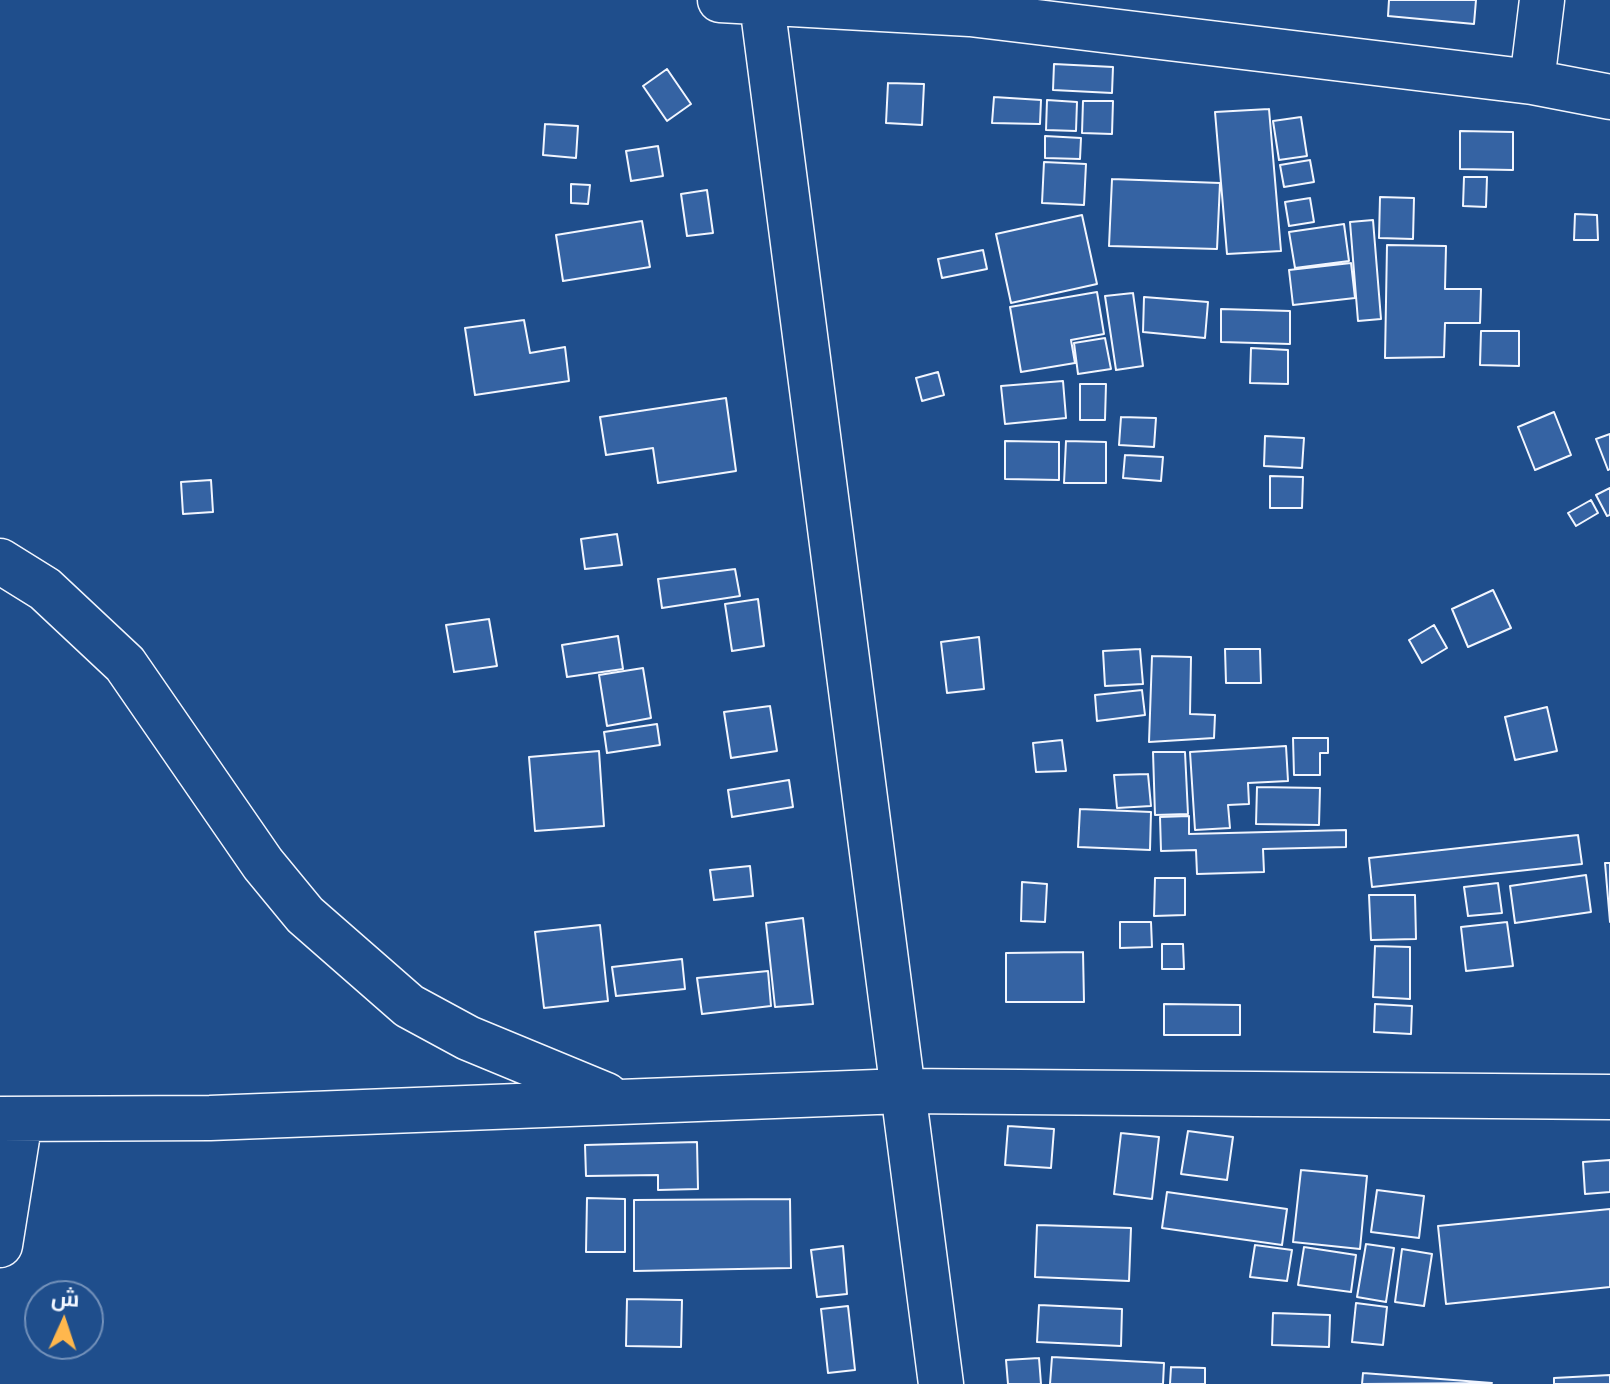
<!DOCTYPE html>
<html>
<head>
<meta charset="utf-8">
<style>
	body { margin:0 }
	#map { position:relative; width:1610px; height:1384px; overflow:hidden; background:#1f4e8c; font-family:"Public Sans",Cairo,sans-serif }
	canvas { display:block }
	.north { position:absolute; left:24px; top:1280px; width:80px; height:80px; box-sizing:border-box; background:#1f4e8c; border:2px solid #7391ba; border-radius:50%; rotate:3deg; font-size:22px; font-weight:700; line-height:32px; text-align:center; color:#f2f6ff }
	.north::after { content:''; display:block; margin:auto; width:28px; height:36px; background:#ffb74d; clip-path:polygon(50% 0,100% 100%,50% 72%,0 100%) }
</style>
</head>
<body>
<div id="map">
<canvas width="1610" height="1384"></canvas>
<div class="north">ش</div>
</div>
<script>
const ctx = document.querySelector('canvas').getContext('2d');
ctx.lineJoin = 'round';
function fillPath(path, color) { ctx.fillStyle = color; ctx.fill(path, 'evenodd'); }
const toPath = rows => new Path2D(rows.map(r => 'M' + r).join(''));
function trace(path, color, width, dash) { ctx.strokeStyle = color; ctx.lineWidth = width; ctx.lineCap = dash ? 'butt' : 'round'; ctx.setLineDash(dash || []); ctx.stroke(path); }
const building = toPath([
	[1389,0,1476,0,1474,24,1388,16,1389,0],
	[1054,64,1113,67,1112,93,1053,90,1054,64],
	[667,69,691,104,667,121,643,86,667,69],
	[888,83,924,84,922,125,886,123,888,83],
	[994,97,1041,100,1040,124,992,123,994,97],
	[1047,100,1077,102,1076,131,1046,130,1047,100],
	[1083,101,1113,101,1112,134,1082,133,1083,101],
	[1269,109,1281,251,1227,254,1215,112,1269,109],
	[1301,117,1307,156,1279,160,1273,121,1301,117],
	[545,124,578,126,576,158,543,155,545,124],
	[1460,131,1513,132,1513,170,1460,169,1460,131],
	[1045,136,1081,138,1080,159,1045,158,1045,136],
	[658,146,663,176,631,181,626,151,658,146],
	[1310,160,1314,182,1284,187,1280,165,1310,160],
	[1044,162,1086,164,1084,205,1042,203,1044,162],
	[1464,177,1487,177,1486,207,1463,206,1464,177],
	[1112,179,1220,183,1217,249,1109,246,1112,179],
	[571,184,590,185,588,204,571,203,571,184],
	[707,190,713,233,687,236,681,194,707,190],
	[1380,197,1414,198,1413,239,1379,238,1380,197],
	[1310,198,1314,222,1289,226,1285,202,1310,198],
	[1575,214,1597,215,1598,240,1574,240,1575,214],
	[1082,215,1097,284,1011,303,996,234,1082,215],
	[1373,220,1381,319,1358,321,1350,222,1373,220],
	[642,221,650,267,563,281,556,235,642,221],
	[1344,224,1349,261,1295,268,1289,232,1344,224],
	[1387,245,1446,246,1445,289,1481,289,1480,323,1445,323,1444,357,1385,358,1387,245],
	[983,250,987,269,942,278,938,259,983,250],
	[1351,263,1355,298,1293,305,1289,270,1351,263],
	[1097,292,1104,334,1071,340,1075,363,1021,372,1010,307,1097,292],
	[1133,293,1143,366,1116,370,1105,296,1133,293],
	[1144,297,1208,302,1205,338,1143,332,1144,297],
	[1221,309,1290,311,1290,344,1221,342,1221,309],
	[524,320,530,353,565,347,569,381,475,395,465,328,524,320],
	[1481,331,1519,331,1519,366,1480,365,1481,331],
	[1105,338,1111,369,1078,374,1074,343,1105,338],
	[1251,348,1288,350,1288,384,1250,383,1251,348],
	[938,372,944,395,922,401,916,378,938,372],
	[1063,381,1066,418,1005,424,1001,386,1063,381],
	[1080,384,1106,384,1105,420,1080,420,1080,384],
	[726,398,736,471,658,483,653,448,606,455,600,417,726,398],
	[1554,412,1571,455,1535,470,1518,427,1554,412],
	[1121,417,1156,418,1154,447,1119,445,1121,417],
	[1610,434,1610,469,1608,470,1596,439,1610,434],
	[1265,436,1304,438,1302,468,1264,466,1265,436],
	[1005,441,1059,442,1059,480,1005,479,1005,441],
	[1066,441,1106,442,1106,483,1064,483,1066,441],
	[1125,455,1163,457,1161,481,1123,478,1125,455],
	[1270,476,1303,477,1302,508,1270,508,1270,476],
	[211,480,213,512,183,514,181,482,211,480],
	[1610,488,1610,515,1607,516,1596,495,1610,488],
	[1591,500,1598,513,1576,526,1568,513,1591,500],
	[617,534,622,565,585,569,581,539,617,534],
	[735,569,740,596,662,608,658,579,735,569],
	[1493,590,1511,628,1468,647,1452,609,1493,590],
	[758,599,764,646,732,651,725,604,758,599],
	[489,619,497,666,454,672,446,625,489,619],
	[1434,625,1447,648,1422,663,1409,640,1434,625],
	[618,636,623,669,567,677,562,645,618,636],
	[979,637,984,689,947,693,941,642,979,637],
	[1140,649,1143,684,1105,686,1103,651,1140,649],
	[1225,649,1260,649,1261,683,1226,683,1225,649],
	[1152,656,1191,657,1190,714,1215,715,1214,738,1149,742,1152,656],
	[643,668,651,718,607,726,599,675,643,668],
	[1142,690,1145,715,1097,721,1095,695,1142,690],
	[770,706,777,751,731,758,724,712,770,706],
	[1547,707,1557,751,1515,760,1505,717,1547,707],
	[657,724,660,745,607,753,604,732,657,724],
	[1293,738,1328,738,1328,753,1320,753,1320,775,1294,775,1293,738],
	[1062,740,1066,771,1036,772,1033,743,1062,740],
	[1286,746,1288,781,1248,783,1249,804,1228,805,1230,828,1195,830,1190,752,1286,746],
	[599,751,604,826,535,831,529,757,599,751],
	[1153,752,1185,752,1188,814,1155,815,1153,752],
	[1148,774,1151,806,1117,808,1114,775,1148,774],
	[789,780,793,807,732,817,728,790,789,780],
	[1257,787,1320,788,1319,825,1256,824,1257,787],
	[1080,809,1151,812,1150,850,1078,847,1080,809],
	[1189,816,1189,834,1346,830,1346,847,1263,849,1264,872,1197,874,1196,850,1161,851,1160,817,1189,816],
	[1578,835,1582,864,1372,887,1369,858,1578,835],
	[1605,863,1610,863,1610,922,1605,863],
	[750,866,753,896,714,900,710,870,750,866],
	[1586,875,1591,912,1515,923,1510,886,1586,875],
	[1155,878,1185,878,1185,915,1154,916,1155,878],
	[1022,882,1047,884,1045,922,1021,921,1022,882],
	[1498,883,1502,913,1468,916,1464,887,1498,883],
	[1369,895,1415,895,1416,939,1371,940,1369,895],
	[803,918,813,1004,775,1007,766,923,803,918],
	[1120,922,1151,922,1152,947,1120,948,1120,922],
	[1507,922,1513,966,1466,971,1461,927,1507,922],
	[600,925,608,1001,544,1008,535,932,600,925],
	[1162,944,1183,944,1184,969,1162,969,1162,944],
	[1375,946,1410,947,1410,999,1373,997,1375,946],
	[1083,952,1084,1002,1006,1002,1006,953,1083,952],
	[682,959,685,989,616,996,612,967,682,959],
	[768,971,771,1006,702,1014,697,978,768,971],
	[1164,1004,1240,1005,1240,1035,1164,1035,1164,1004],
	[1375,1004,1412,1006,1411,1034,1374,1032,1375,1004],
	[1008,1126,1054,1129,1051,1168,1005,1165,1008,1126],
	[1188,1131,1233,1137,1227,1180,1181,1174,1188,1131],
	[1121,1133,1159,1137,1152,1199,1114,1194,1121,1133],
	[697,1142,698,1189,658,1190,658,1175,586,1176,585,1145,697,1142],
	[1610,1160,1610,1192,1585,1194,1583,1162,1610,1160],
	[1301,1170,1367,1176,1360,1249,1293,1242,1301,1170],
	[1377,1190,1424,1196,1419,1238,1371,1232,1377,1190],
	[1167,1192,1287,1209,1282,1245,1162,1228,1167,1192],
	[587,1198,625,1199,625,1252,586,1252,587,1198],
	[790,1199,791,1268,634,1271,634,1200,790,1199],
	[1610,1209,1610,1287,1446,1304,1438,1226,1610,1209],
	[1037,1225,1131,1228,1129,1281,1035,1277,1037,1225],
	[1366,1244,1394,1248,1386,1302,1357,1297,1366,1244],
	[1255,1245,1292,1250,1287,1281,1250,1277,1255,1245],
	[843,1246,847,1294,817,1297,811,1250,843,1246],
	[1304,1247,1356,1255,1351,1292,1298,1285,1304,1247],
	[1402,1249,1432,1254,1424,1306,1395,1302,1402,1249],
	[627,1299,682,1300,681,1347,626,1346,627,1299],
	[1356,1303,1387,1307,1383,1345,1352,1342,1356,1303],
	[1039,1305,1122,1309,1121,1346,1037,1342,1039,1305],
	[848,1306,855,1370,828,1373,821,1309,848,1306],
	[1273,1313,1330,1315,1329,1347,1272,1345,1273,1313],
	[1052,1357,1164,1363,1163,1384,1050,1384,1052,1357],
	[1039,1358,1041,1384,1008,1384,1006,1360,1039,1358],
	[1171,1367,1205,1368,1205,1384,1170,1384,1171,1367],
	[1363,1373,1492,1383,1362,1384,1363,1373],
	[1610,1375,1610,1384,1554,1384,1554,1378,1610,1375]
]);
fillPath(building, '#3563a3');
trace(building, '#f2f6ff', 2);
const minor = toPath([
	[720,0,970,14,1532,82,1610,97],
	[762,4,941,1384],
	[1532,82,1542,0],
	[0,561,45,589,125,664,263,864,305,915,409,1006,468,1038,606,1095],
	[0,1119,210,1118,902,1091,1610,1097],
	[0,1245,20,1120]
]);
trace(minor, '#f2f6ff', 47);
trace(minor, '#1f4e8c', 44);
</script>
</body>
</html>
